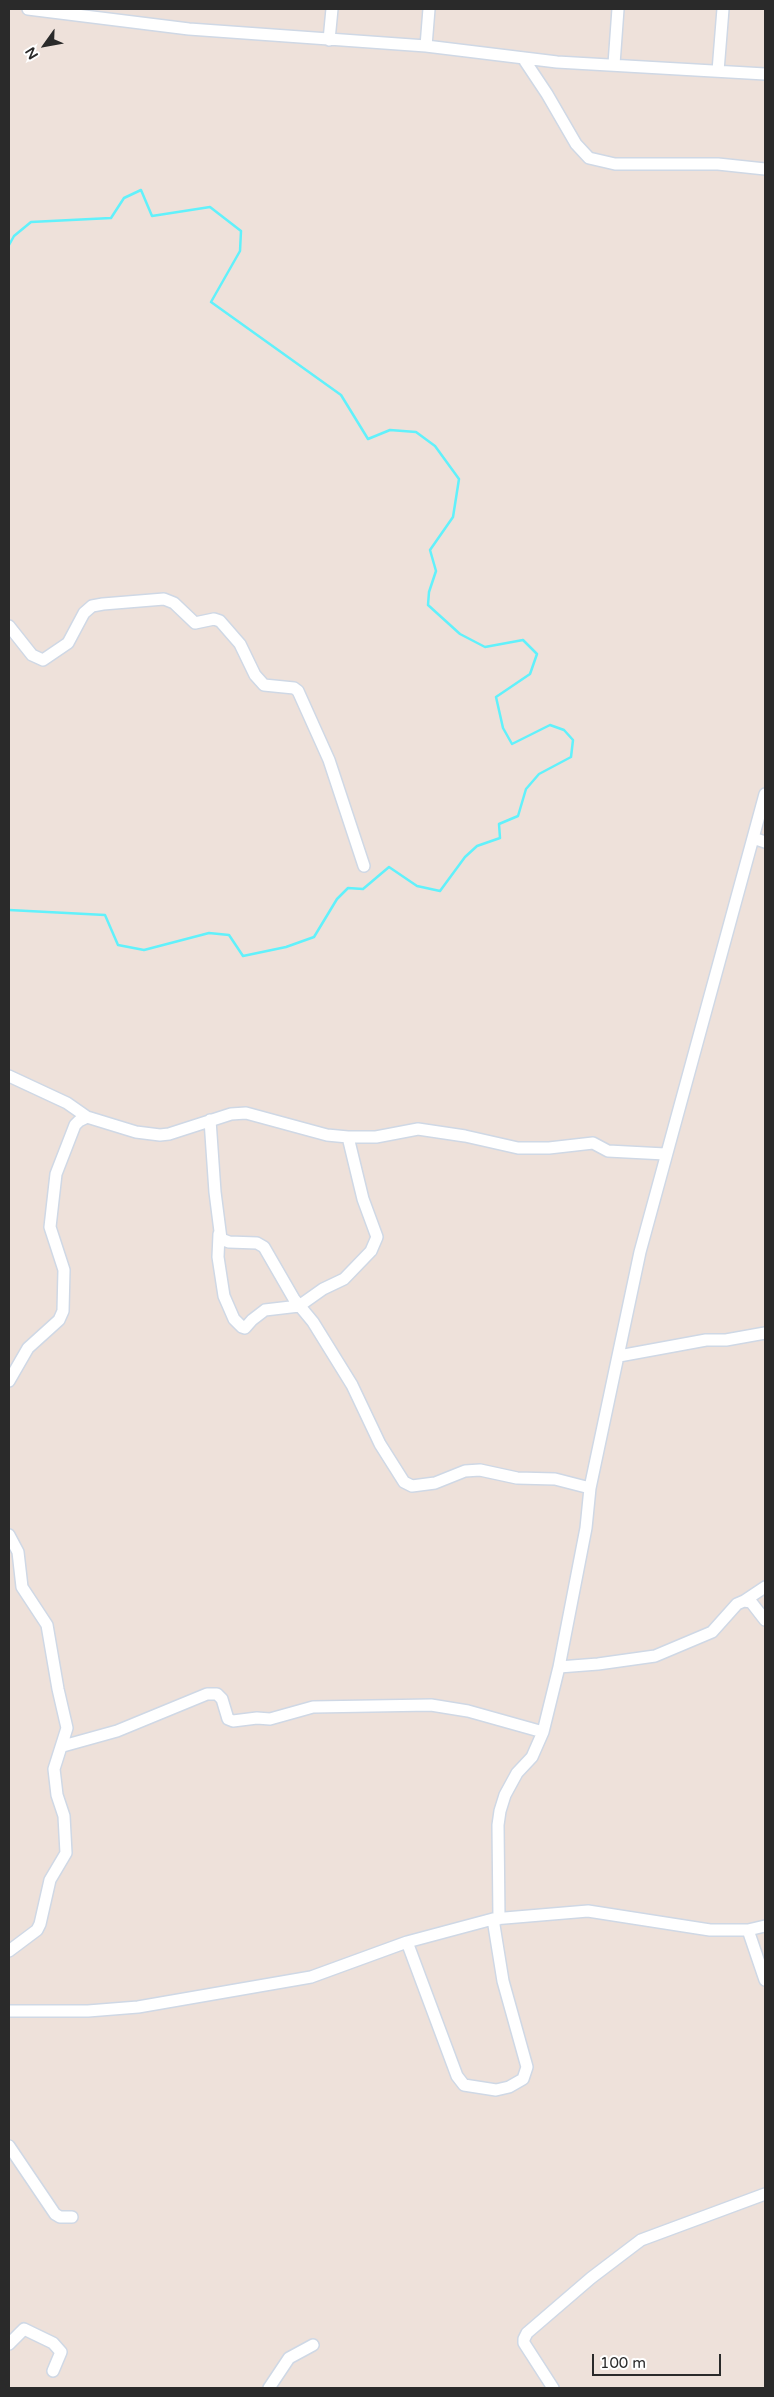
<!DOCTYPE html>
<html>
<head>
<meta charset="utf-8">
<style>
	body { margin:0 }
	#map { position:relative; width:774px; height:2397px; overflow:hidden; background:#eee1da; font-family:"Varela Round",sans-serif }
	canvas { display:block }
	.frame { position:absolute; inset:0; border:10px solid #2a2a2a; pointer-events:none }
	.north { position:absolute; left:20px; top:20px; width:50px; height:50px; -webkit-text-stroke:4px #fff; paint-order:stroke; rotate:238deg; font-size:14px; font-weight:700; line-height:20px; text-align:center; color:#2a2a2a }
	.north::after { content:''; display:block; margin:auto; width:18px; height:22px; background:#2a2a2a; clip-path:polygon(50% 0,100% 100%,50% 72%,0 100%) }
	.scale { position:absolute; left:592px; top:2354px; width:129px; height:22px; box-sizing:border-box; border:2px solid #2a2a2a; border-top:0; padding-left:6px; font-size:15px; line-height:18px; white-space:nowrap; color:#2a2a2a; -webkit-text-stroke:4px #fff; paint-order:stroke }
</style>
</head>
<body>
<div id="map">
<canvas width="774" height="2397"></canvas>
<div class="frame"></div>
<div class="north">N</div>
<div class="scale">100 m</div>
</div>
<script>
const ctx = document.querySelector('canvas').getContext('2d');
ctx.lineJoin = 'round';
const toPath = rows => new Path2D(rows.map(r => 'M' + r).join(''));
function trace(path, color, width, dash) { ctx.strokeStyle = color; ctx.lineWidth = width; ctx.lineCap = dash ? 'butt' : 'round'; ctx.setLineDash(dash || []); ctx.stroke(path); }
trace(toPath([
	[9,245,14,236,31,222,111,218,124,198,141,190,152,216,210,207,241,231,240,251,211,302,341,395,368,439,390,430,416,432,435,446,459,479,453,517,430,550,436,571,429,592,428,605,460,634,485,647,523,640,537,654,530,674,496,697,503,728,512,744,550,725,564,730,573,740,571,757,539,774,526,789,518,816,499,824,500,838,477,846,465,857,440,891,417,886,389,867,363,889,348,888,337,899,314,937,286,947,243,956,229,935,209,933,144,950,118,945,105,915,9,910]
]), '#61f1fb', 2.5);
const minor = toPath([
	[28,9,189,29,426,46,557,62,765,74],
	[329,40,332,9],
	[426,46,429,9],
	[523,58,547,94,576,144,589,158,615,164,718,164,765,169],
	[614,64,618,9],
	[718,71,723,9],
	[9,626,32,655,43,660,68,643,84,613,92,606,103,604,164,599,174,603,195,623,214,619,220,621,240,644,255,675,264,685,294,688,298,691,329,760,364,866],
	[753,838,765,842],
	[9,1076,67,1103,87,1117],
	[210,1120,215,1192,221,1239,229,1242,257,1243,264,1247,294,1299,313,1322,352,1385,380,1444,404,1482,412,1486,435,1483,465,1471,480,1470,517,1478,555,1479,590,1488],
	[219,1234,218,1257,224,1296,234,1319,242,1327,245,1328,252,1320,265,1310,299,1306,323,1289,344,1279,371,1251,377,1237,363,1199,348,1137],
	[619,1356,706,1340,726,1340,765,1333],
	[9,1381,28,1348,59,1320,63,1311,64,1270,50,1227,56,1174,75,1125,79,1121,87,1117,136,1132,160,1135,169,1134,231,1114,246,1113,327,1135,348,1137,376,1137,418,1129,465,1136,518,1148,549,1148,593,1143,608,1151,665,1154],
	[9,1535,18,1552,22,1587,47,1625,58,1689,67,1728,54,1769,57,1795,64,1816,66,1853,50,1880,40,1924,37,1930,9,1951],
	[744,1601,765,1587],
	[559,1667,598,1664,655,1656,712,1632,737,1604,744,1601,751,1602,765,1620],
	[63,1746,117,1731,207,1694,217,1694,222,1699,228,1719,233,1721,257,1718,270,1719,313,1707,431,1705,468,1711,543,1732],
	[499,1919,498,1825,500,1811,505,1795,517,1773,532,1757,543,1732,559,1667,586,1528,590,1488,640,1252,765,794],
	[748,1930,765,1980],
	[407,1942,457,2076,464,2085,496,2090,509,2087,523,2079,527,2067,503,1981,493,1919],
	[9,2011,88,2011,138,2007,311,1977,407,1942,493,1919,588,1911,710,1930,748,1930,765,1926],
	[9,2146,55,2214,60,2217,72,2217],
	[9,2344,24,2329,53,2343,61,2352,53,2371],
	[269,2388,289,2358,313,2345],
	[553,2388,524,2343,524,2339,527,2333,591,2278,641,2240,765,2194]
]);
trace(minor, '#cfd8e5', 14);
trace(minor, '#fff', 11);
</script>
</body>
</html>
